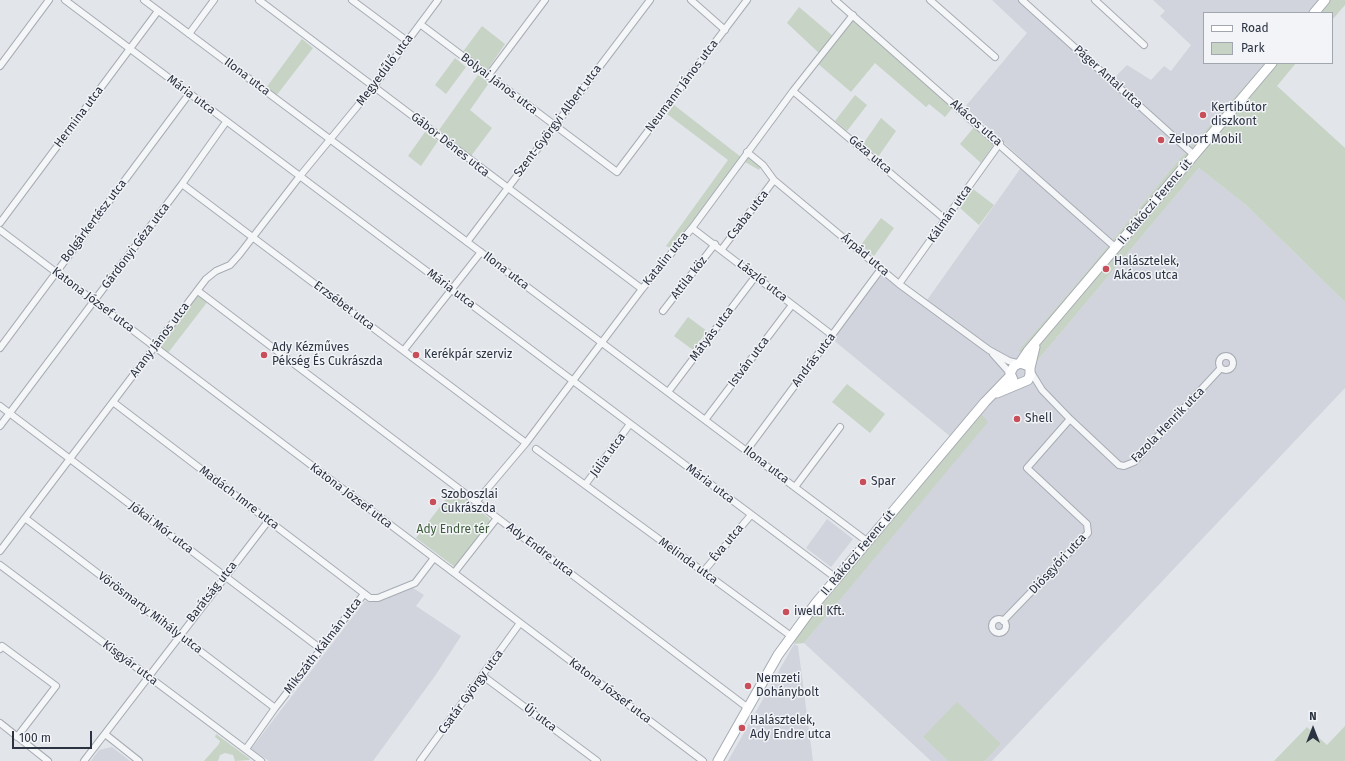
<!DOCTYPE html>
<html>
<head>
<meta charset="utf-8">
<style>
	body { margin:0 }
	#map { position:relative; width:1345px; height:761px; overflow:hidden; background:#e2e5ea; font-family:"Fira Sans",sans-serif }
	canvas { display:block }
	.legend { position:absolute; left:1203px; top:12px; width:130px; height:52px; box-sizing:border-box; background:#f2f4f7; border:1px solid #a2a6ae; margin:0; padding:5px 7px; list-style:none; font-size:12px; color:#2b3241 }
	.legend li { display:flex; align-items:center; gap:8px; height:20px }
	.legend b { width:20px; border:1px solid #a2a6ae }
	.north { position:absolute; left:1293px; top:709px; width:40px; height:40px; -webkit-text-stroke:3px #f2f4f7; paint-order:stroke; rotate:0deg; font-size:11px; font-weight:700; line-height:16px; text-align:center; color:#2b3241 }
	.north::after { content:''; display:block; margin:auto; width:14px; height:18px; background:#2b3241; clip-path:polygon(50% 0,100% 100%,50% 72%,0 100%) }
	.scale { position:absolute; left:12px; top:731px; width:80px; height:18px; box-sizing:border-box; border:2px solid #2b3241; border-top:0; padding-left:5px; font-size:12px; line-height:14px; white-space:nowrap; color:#2b3241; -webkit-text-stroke:3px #f2f4f7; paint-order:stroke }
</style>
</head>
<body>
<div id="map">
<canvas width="1345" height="761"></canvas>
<ul class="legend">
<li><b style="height:5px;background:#fff"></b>Road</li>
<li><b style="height:11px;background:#c7d3c4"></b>Park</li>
</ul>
<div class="north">N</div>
<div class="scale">100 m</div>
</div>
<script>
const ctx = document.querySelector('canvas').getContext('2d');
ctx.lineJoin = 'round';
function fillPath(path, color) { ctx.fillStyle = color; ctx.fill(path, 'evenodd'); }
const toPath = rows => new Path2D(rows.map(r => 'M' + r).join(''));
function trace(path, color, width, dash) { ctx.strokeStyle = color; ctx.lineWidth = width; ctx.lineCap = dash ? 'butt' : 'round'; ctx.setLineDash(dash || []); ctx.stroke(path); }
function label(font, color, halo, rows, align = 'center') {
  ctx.font = font + ' "Fira Sans",sans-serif'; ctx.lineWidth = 3; ctx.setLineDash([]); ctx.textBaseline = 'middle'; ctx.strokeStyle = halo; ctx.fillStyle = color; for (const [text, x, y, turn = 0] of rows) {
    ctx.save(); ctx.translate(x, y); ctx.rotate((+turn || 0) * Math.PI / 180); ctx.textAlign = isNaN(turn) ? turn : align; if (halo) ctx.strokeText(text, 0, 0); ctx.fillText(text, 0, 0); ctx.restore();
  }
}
fillPath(toPath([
	[992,0,1025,0,1113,79,1127,65,1151,80,1164,66,1171,71,1191,45,1160,16,1165,11,1153,0,1319,0,1308,13,1204,13,1204,63,1265,63,1177,162,1074,287,1018,351,1037,361,1199,168,1246,205,1345,302,1345,388,992,761,985,761,1001,744,923,737,948,761,931,761,804,643,977,434,957,442,831,338,881,269,925,303,1025,162,965,107,1027,33],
	[827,519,853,539,831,567,806,548],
	[413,588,424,595,416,606,461,636,435,676,373,761,269,761,251,749,365,601,374,602],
	[794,644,798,646,813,761,728,761],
	[112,747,130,761,91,761,99,750]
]), '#d1d4dc');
fillPath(toPath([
	[1319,0,1345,0,1345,5,1332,20,1332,13,1308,13],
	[799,7,833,36,819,53,787,23],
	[854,19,953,107,945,117,929,104,926,107,875,63,851,92,817,63],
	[482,26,505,44,486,72,462,53],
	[302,39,313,48,276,96,266,88],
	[455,58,466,67,446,94,435,85],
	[1265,63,1296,63,1277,86,1345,148,1345,302,1246,205,1199,168,1037,361,1018,351,1074,287,1177,162],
	[478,75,489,83,470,110,492,128,471,156,439,130],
	[855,95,867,105,847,131,835,121],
	[674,105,741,157,749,156,761,167,759,170,745,162,684,237,676,242,670,248,666,246,728,160,667,114],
	[881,118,896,131,878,157,863,144],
	[975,126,994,144,981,163,960,144],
	[425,132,438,141,421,166,408,156],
	[973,189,994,205,979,225,960,208],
	[881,218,894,228,874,256,861,245],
	[199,295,208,301,168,353,158,346,196,296],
	[688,317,707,331,693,350,674,336],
	[847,384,885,414,870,433,832,402],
	[980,413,988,422,804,643,794,644,797,635,870,545,957,442],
	[453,490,489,518,490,522,455,567,416,538],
	[957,702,1001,744,985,761,948,761,923,737],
	[1345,726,1345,761,1274,761,1307,727,1327,745],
	[216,734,250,759,249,760,235,761,233,755,225,753,220,755,218,761,204,761,219,744,220,741,215,737]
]), '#c7d3c4');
const minor = toPath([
	[65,0,836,578],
	[144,0,868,542],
	[259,0,642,289],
	[352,0,407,41],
	[691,0,725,30],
	[835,0,1116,248],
	[930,0,995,57],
	[1022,0,1194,155],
	[1095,0,1144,45],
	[420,24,617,172,747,0],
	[189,34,214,0],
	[0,66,49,0],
	[488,76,545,0],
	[793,91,946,220],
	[747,152,763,165,774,180,899,284,989,350,1009,361,1017,363],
	[182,184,526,443],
	[0,223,158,11],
	[692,228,832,335],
	[0,230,703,761],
	[467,242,650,0],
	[722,249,774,180],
	[899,284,1000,143],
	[198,291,748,708],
	[663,311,715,244],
	[0,348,189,94],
	[404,350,481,252],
	[993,354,1010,373],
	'1219 363a7 7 0 1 1 14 0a7 7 0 1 1-14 0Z',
	[1031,372,1042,390,1070,419,1119,465,1124,466,1134,462,1221,368],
	[668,392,755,277],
	[113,402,370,598,378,598,415,583,434,558],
	[0,406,321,649],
	[705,420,792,305],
	[0,426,182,184,226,122],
	[536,449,791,636],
	[747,450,881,269],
	[585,485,630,424],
	[795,487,840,427],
	[477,501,526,443,642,289,692,228,793,91,853,15],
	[25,518,275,708],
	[0,551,206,279,216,271,230,265,239,255,300,176,374,86,438,0],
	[0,565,261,761],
	[703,572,751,515],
	[454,573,497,518],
	'992 626a7 7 0 1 1 14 0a7 7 0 1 1-14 0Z',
	[1003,621,1088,533,1087,524,1027,468,1070,419],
	[0,649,2,646,56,686,17,737],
	[483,676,597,761],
	[0,723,48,761],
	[105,734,139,761],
	[246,749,275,708,364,594],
	[84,761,269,520],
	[420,761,520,623]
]);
const secondary = toPath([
	[1314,13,1325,0],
	[1020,363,1028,351,1272,63],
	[1013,380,1010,373,1014,366,1020,363,1026,365],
	[997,393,1028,380,1030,375,1030,368,1035,347],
	[718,761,778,655,816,603,985,402,1011,375]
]);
trace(minor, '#a7acb4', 8);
trace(secondary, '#a7acb4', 11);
trace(minor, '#f5f6f8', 6);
trace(secondary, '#fff', 9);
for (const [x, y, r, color] of [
	[1203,115,4,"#c84e5a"],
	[1161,140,4,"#c84e5a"],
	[1106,269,4,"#c84e5a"],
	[264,355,4,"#c84e5a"],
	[416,355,4,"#c84e5a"],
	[1017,419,4,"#c84e5a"],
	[863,482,4,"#c84e5a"],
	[433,502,4,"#c84e5a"],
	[786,612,4,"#c84e5a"],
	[748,686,4,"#c84e5a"],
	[742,728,4,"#c84e5a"]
]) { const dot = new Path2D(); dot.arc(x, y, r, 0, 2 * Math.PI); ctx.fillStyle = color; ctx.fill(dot); trace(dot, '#f2f4f7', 1.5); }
label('12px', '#2b3241', '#f2f4f7', [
	["Megyedűlő utca",385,70,-53],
	["Ilona utca",247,77,37],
	["Páger Antal utca",1108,77,42],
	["Bolyai János utca",499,84,37],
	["Neumann János utca",682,86,-53],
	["Mária utca",191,95,37],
	["Hermina utca",79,117,-53],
	["Szent-Györgyi Albert utca",558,121,-53],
	["Akácos utca",976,123,41],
	["Gábor Dénes utca",450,145,38],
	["Géza utca",870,155,40],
	["II. Rákóczi Ferenc út",1155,202,-50],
	["Kálmán utca",950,214,-55],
	["Csaba utca",748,215,-52],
	["Bolgárkertész utca",94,221,-53],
	["Gárdonyi Géza utca",136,246,-53],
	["Árpád utca",865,255,40],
	["Katalin utca",666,259,-51],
	["Ilona utca",506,271,37],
	["Attila köz",689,278,-52],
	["László utca",762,281,38],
	["Mária utca",451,289,37],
	["Katona József utca",93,300,37],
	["Erzsébet utca",344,306,37],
	["Mátyás utca",712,334,-53],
	["Arany János utca",160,340,-53],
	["András utca",814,360,-53],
	["István utca",749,362,-53],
	["Fazola Henrik utca",1168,425,-46],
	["Júlia utca",608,455,-54],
	["Ilona utca",766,465,37],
	["Mária utca",710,484,37],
	["Katona József utca",351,496,37],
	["Madách Imre utca",239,498,37],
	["Jókai Mór utca",161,528,37],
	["Éva utca",727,543,-50],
	["Ady Endre utca",540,550,37],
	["II. Rákóczi Ferenc út",858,553,-50],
	["Melinda utca",688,561,36],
	["Diósgyőri utca",1058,564,-47],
	["Barátság utca",212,592,-52],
	["Vörösmarty Mihály utca",150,613,37],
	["Mikszáth Kálmán utca",323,646,-52],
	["Kisgyár utca",130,663,37],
	["Katona József utca",610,691,37],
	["Csatár György utca",471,692,-54],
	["Új utca",540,718,37]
]);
label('12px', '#2b3241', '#f2f4f7', [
	["Kertibútor",1211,108],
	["diszkont",1211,122],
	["Zelport Mobil",1169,140],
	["Halásztelek,",1114,262],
	["Akácos utca",1114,276],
	["Ady Kézműves",272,348],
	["Pékség És Cukrászda",272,362],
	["Kerékpár szerviz",424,355],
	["Shell",1025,419],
	["Spar",871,482],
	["Szoboszlai",441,495],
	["Cukrászda",441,509],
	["iweld Kft.",794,612],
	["Nemzeti",756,679],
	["Dohánybolt",756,693],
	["Halásztelek,",750,721],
	["Ady Endre utca",750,735]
], 'left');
label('12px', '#3e5c39', '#f2f4f7', [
	["Ady Endre tér",453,530]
]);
</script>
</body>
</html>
